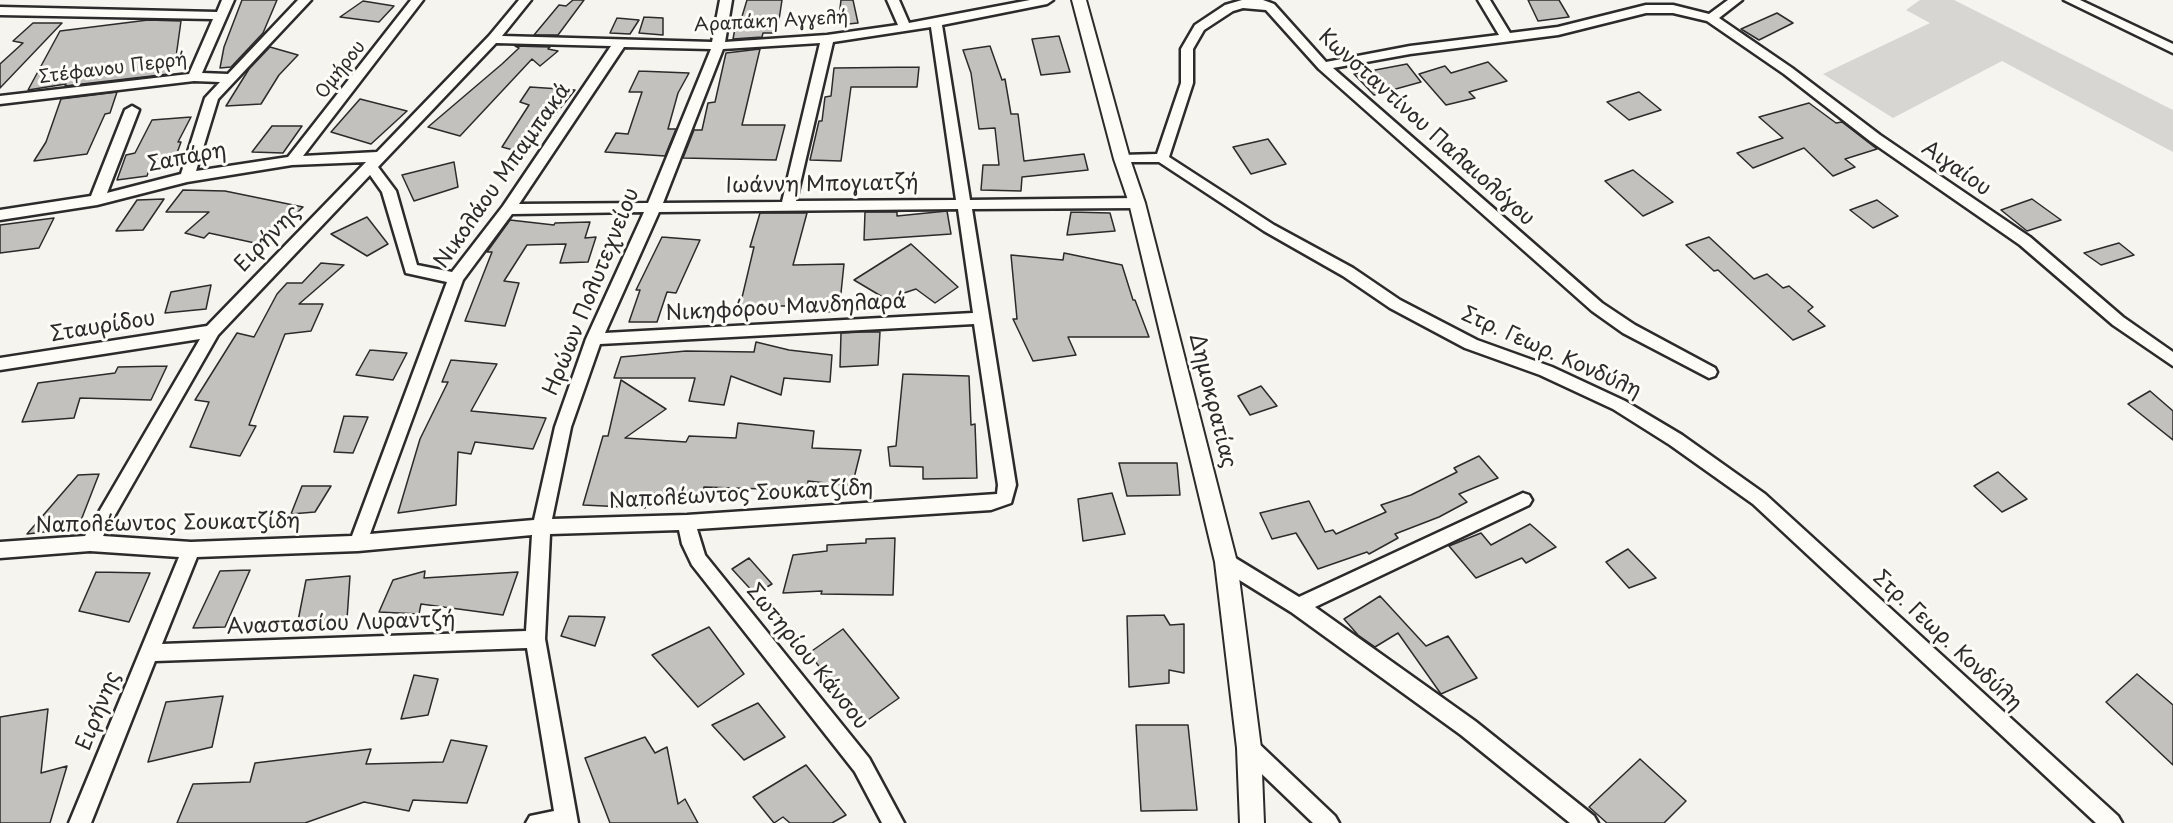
<!DOCTYPE html>
<html>
<head>
<meta charset="utf-8">
<style>
	body { margin:0 }
	canvas { display:block; background:#f5f4ef }
</style>
</head>
<body>
<canvas width="2173" height="823"></canvas>
<script>
const ctx = document.querySelector('canvas').getContext('2d');
ctx.lineJoin = 'round';
function fillPath(path, color) { ctx.fillStyle = color; ctx.fill(path, 'evenodd'); }
const toPath = rows => new Path2D(rows.map(r => 'M' + r).join(''));
function trace(path, color, width, dash) { ctx.strokeStyle = color; ctx.lineWidth = width; ctx.lineCap = dash ? 'butt' : 'round'; ctx.setLineDash(dash || []); ctx.stroke(path); }
function label(font, color, halo, rows, align = 'center') {
  ctx.font = font + ' "Playpen Sans",sans-serif'; ctx.lineWidth = 6; ctx.setLineDash([]); ctx.textBaseline = 'middle'; ctx.strokeStyle = halo; ctx.fillStyle = color; for (const [text, x, y, turn = 0] of rows) {
    ctx.save(); ctx.translate(x, y); ctx.rotate((+turn || 0) * Math.PI / 180); ctx.textAlign = isNaN(turn) ? turn : align; if (halo) ctx.strokeText(text, 0, 0); ctx.fillText(text, 0, 0); ctx.restore();
  }
}
fillPath(toPath([
	[1920,0,1954,0,2173,110,2173,152,2002,61,1893,118,1823,74,1930,23,1906,10]
]), '#d7d6d2');
const building = toPath([
	[242,0,277,0,263,33,231,67,220,68,224,47,242,0],
	[573,0,584,0,558,35,534,35,559,5,566,6,573,0],
	[747,0,782,0,777,33,763,33,762,37,733,39,736,23,740,23,747,0],
	[841,0,853,0,858,23,838,25,841,0],
	[1528,0,1559,0,1569,17,1538,21,1528,0],
	[363,1,394,6,379,22,340,17,363,1],
	[1777,13,1793,23,1759,40,1741,29,1777,13],
	[644,17,663,18,663,35,639,33,644,17],
	[617,18,639,20,630,34,610,33,617,18],
	[148,20,181,21,176,57,169,74,65,86,66,84,28,90,60,31,148,20],
	[33,23,62,23,0,88,0,64,23,43,13,41,33,23],
	[1059,36,1070,72,1041,75,1032,39,1059,36],
	[515,46,550,47,548,49,558,51,540,66,532,59,460,136,428,127,502,64,519,48,515,46],
	[990,46,1002,80,1005,79,1011,114,1018,114,1024,161,1084,154,1088,170,1022,177,1021,191,981,190,983,165,999,165,995,128,979,129,971,73,963,50,990,46],
	[270,47,298,55,279,75,261,104,226,106,249,69,270,47],
	[760,49,742,125,785,125,776,160,683,158,694,130,702,130,708,103,715,102,726,53,760,49],
	[1488,62,1507,81,1469,92,1475,98,1446,105,1419,74,1445,66,1451,73,1488,62],
	[1407,64,1421,82,1374,95,1354,74,1407,64],
	[919,67,917,87,851,87,841,161,810,160,819,121,822,121,825,97,831,96,834,68,919,67],
	[639,71,689,73,678,93,668,129,676,129,665,156,605,152,616,133,628,134,642,92,629,92,639,71],
	[530,87,575,90,524,153,502,147,529,105,520,102,530,87],
	[117,92,110,113,105,114,87,154,34,161,46,142,61,99,117,92],
	[1639,92,1661,110,1629,120,1607,102,1639,92],
	[360,99,407,111,371,144,331,132,360,99],
	[1809,103,1836,123,1842,122,1877,149,1845,159,1855,167,1833,176,1804,148,1753,168,1737,153,1783,138,1759,117,1809,103],
	[191,117,178,142,181,142,173,164,150,167,147,176,117,180,126,155,135,153,152,120,191,117],
	[272,126,302,126,283,153,252,152,272,126],
	[1268,139,1286,164,1251,174,1233,147,1268,139],
	[454,162,458,187,414,201,402,175,454,162],
	[1633,170,1673,202,1643,216,1605,181,1633,170],
	[183,190,225,191,303,207,264,245,209,233,204,238,185,233,209,212,166,212,183,190],
	[164,199,143,230,116,231,137,200,164,199],
	[2032,199,2061,220,2027,231,2001,210,2032,199],
	[1877,200,1898,216,1873,228,1850,210,1877,200],
	[947,211,951,234,864,240,865,212,897,212,897,216,947,211],
	[1071,212,1110,213,1115,231,1067,235,1071,212],
	[760,213,807,213,793,265,844,264,839,312,801,311,801,306,740,306,754,247,750,247,760,213],
	[367,217,388,244,367,256,331,234,367,217],
	[54,218,39,248,0,253,0,225,54,218],
	[510,220,554,225,555,223,590,222,585,238,596,237,588,262,560,263,566,244,527,245,504,281,519,283,505,326,465,321,492,252,487,252,510,220],
	[662,237,700,240,676,293,667,292,657,322,629,322,640,290,636,290,662,237],
	[1709,237,1754,279,1767,274,1783,288,1789,286,1813,307,1808,311,1825,326,1793,340,1718,270,1714,271,1686,245,1709,237],
	[2119,243,2134,255,2101,265,2084,253,2119,243],
	[911,244,958,287,935,303,916,289,886,299,854,280,911,244],
	[1064,253,1122,265,1133,300,1135,300,1149,337,1068,337,1076,355,1033,361,1013,319,1017,319,1011,255,1063,260,1064,253],
	[321,263,344,265,299,304,323,304,311,331,285,334,249,425,256,426,240,456,190,447,209,402,195,400,237,333,254,337,277,294,287,283,302,283,321,263],
	[211,285,206,309,165,313,171,292,211,285],
	[862,332,880,332,878,365,840,367,841,333,862,332],
	[756,342,789,350,832,355,830,382,784,378,781,395,731,376,724,405,689,401,695,378,614,378,621,357,686,351,754,352,756,342],
	[370,350,407,353,393,380,356,375,370,350],
	[451,360,497,364,471,411,546,418,533,449,475,442,471,454,458,452,456,505,398,513,420,439,448,382,442,382,451,360],
	[167,366,151,400,80,398,74,418,22,422,38,383,115,373,118,367,167,366],
	[903,374,969,376,971,425,975,424,977,478,923,479,923,467,890,466,888,447,896,446,903,374],
	[621,380,666,409,625,438,686,442,689,436,736,438,738,423,814,431,812,448,861,450,852,486,808,481,806,499,764,489,704,487,702,495,650,493,645,508,583,505,603,436,608,436,621,380],
	[1261,386,1277,406,1250,415,1238,396,1261,386],
	[2150,391,2173,411,2173,440,2128,404,2150,391],
	[344,416,368,417,353,453,334,452,344,416],
	[1479,456,1498,478,1459,494,1467,502,1439,517,1395,534,1398,538,1369,554,1367,552,1318,569,1296,533,1272,539,1260,513,1309,501,1325,532,1333,530,1336,534,1386,512,1381,505,1411,495,1457,472,1454,468,1479,456],
	[1119,463,1177,463,1180,495,1127,496,1119,463],
	[1998,472,2027,499,2002,512,1974,486,1998,472],
	[99,474,78,528,27,534,78,475,99,474],
	[302,486,331,486,315,512,291,514,302,486],
	[1112,493,1125,534,1083,541,1078,499,1112,493],
	[1530,524,1556,547,1526,563,1522,558,1476,578,1449,546,1481,533,1491,545,1530,524],
	[895,538,893,595,821,594,822,591,783,593,793,555,827,551,827,545,866,543,866,539,895,538],
	[1628,549,1656,578,1629,588,1606,562,1628,549],
	[749,558,772,584,755,594,732,569,749,558],
	[250,570,225,627,193,628,220,571,250,570],
	[425,571,424,578,518,572,503,615,421,604,419,614,379,612,393,580,425,571],
	[96,572,150,573,129,622,79,611,96,572],
	[350,576,347,619,298,621,306,580,350,576],
	[1380,596,1426,646,1448,636,1477,678,1441,694,1398,633,1375,647,1358,635,1344,619,1380,596],
	[1164,615,1170,625,1184,624,1184,673,1169,670,1169,683,1129,687,1127,616,1164,615],
	[569,616,605,617,595,646,561,636,569,616],
	[709,627,744,674,698,707,652,655,709,627],
	[843,629,899,698,862,724,809,653,843,629],
	[2137,674,2173,705,2173,765,2106,702,2137,674],
	[414,675,438,679,428,715,401,719,414,675],
	[223,696,212,747,148,762,166,702,223,696],
	[758,703,785,737,744,760,712,725,758,703],
	[48,709,41,773,67,766,50,823,0,823,0,717,48,709],
	[1136,725,1188,725,1197,810,1141,811,1136,725],
	[645,737,655,753,667,747,678,804,685,799,698,823,610,823,585,758,645,737],
	[451,740,487,746,467,803,413,800,409,811,364,802,305,823,177,823,193,784,250,782,255,763,371,749,366,764,443,762,451,740],
	[1640,759,1686,801,1664,823,1607,823,1589,807,1640,759],
	[806,765,846,815,832,823,790,823,783,817,774,823,753,797,806,765]
]);
fillPath(building, '#c2c1be');
trace(building, '#2b2b2b', 1.5);
const minor = toPath([
	[222,0,234,0,202,73,228,74,298,0,311,0,218,99,196,171,288,157,411,0,423,0,303,156,377,152,489,36,519,0,531,0,502,36,712,42,720,0,732,0,725,42,827,35,898,25,887,0,899,0,909,23,1030,0,1053,0,1047,4,942,25,970,200,1137,198,1144,203,1137,208,972,209,1016,485,1011,503,991,510,697,529,705,555,869,758,904,823,882,823,855,772,692,565,682,544,679,530,550,534,545,639,578,823,526,823,530,816,554,811,527,648,155,661,91,823,69,823,179,557,90,551,0,558,0,542,85,536,200,339,0,370,0,358,207,326,366,162,292,165,187,182,97,205,0,220,0,210,91,196,125,110,132,106,139,110,107,193,181,174,205,98,220,82,194,81,0,104,0,96,189,74,213,19,0,15,0,7,217,12,222,0],
	[931,27,956,200,796,201,833,42,931,27],
	[496,43,611,46,503,206,452,272,417,265,396,191,378,167,496,43],
	[820,43,782,202,663,203,723,49,820,43],
	[624,47,711,49,648,203,519,204,624,47],
	[370,175,382,192,406,273,447,282,352,536,191,542,103,536,218,335,370,175],
	[958,209,973,313,605,333,659,212,958,209],
	[644,212,586,339,555,427,534,520,370,534,463,280,512,214,644,212],
	[974,324,998,485,997,494,687,515,552,519,571,427,600,344,974,324],
	[532,535,526,631,162,644,197,557,358,551,532,535],
	[1242,0,1263,0,1274,4,1326,62,1410,46,1499,35,1478,0,1490,0,1510,33,1558,27,1646,5,1673,5,1709,14,1728,0,1742,0,1719,18,1792,68,1880,135,2030,237,2123,317,2173,352,2173,366,2113,325,2020,245,1870,141,1784,74,1707,21,1673,13,1646,13,1558,35,1410,54,1333,68,1602,303,1635,325,1715,368,1717,372,1715,376,1709,378,1623,333,1592,311,1319,69,1266,10,1243,8,1233,11,1204,30,1193,49,1193,83,1169,157,1274,225,1353,268,1400,300,1477,340,1552,367,1625,401,1682,435,1765,494,2118,816,2122,823,2096,823,1753,504,1670,445,1613,409,1540,375,1465,348,1390,308,1343,276,1264,231,1159,162,1117,162,1117,156,1122,155,1157,154,1181,83,1181,49,1195,25,1225,5,1242,0],
	[2064,0,2080,0,2173,44,2173,53,2064,0],
	[1523,493,1529,495,1532,500,1529,505,1315,607,1475,721,1594,816,1598,823,1570,823,1461,735,1291,612,1220,568,1217,562,1220,556,1226,554,1232,556,1299,597,1523,493],
	[1249,738,1256,741,1335,816,1339,823,1313,823,1242,755,1239,748,1242,741,1249,738]
]);
const tertiary = toPath([
	[1072,0,1086,0,1130,159,1145,203,1237,562,1261,748,1264,823,1240,823,1237,748,1215,562,1129,203,1114,159,1072,0]
]);
trace(minor, '#2b2b2b', 5);
trace(tertiary, '#2b2b2b', 4);
fillPath(minor, '#fdfcf7');
fillPath(tertiary, '#fdfcf7');
label('18px', '#2b2b2b', '#fdfcf7', [
	["Αραπάκη Αγγελή",771,22,-3],
	["Στέφανου Περρή",113,69,-7],
	["Ομήρου",341,70,-52]
]);
label('21px', '#2b2b2b', '#fdfcf7', [
	["Κωνσταντίνου Παλαιολόγου",1426,128,42],
	["Σαπάρη",187,158,-11],
	["Αιγαίου",1956,169,35],
	["Νικολάου Μπαμπακά",503,176,-55],
	["Ιωάννη Μπογιατζή",822,185,-1],
	["Ειρήνης",268,239,-46],
	["Ηρώων Πολυτεχνείου",592,292,-68],
	["Νικηφόρου Μανδηλαρά",786,308,-3],
	["Σταυρίδου",103,327,-9],
	["Στρ. Γεωρ. Κονδύλη",1551,353,24],
	["Δημοκρατίας",1212,401,76],
	["Ναπολέωντος Σουκατζίδη",741,495,-3],
	["Ναπολέωντος Σουκατζίδη",168,524,-1],
	["Αναστασίου Λυραντζή",341,624,-2],
	["Στρ. Γεωρ. Κονδύλη",1947,641,43],
	["Σωτηρίου Κάνσου",807,657,51],
	["Ειρήνης",99,711,-68]
]);
</script>
</body>
</html>
